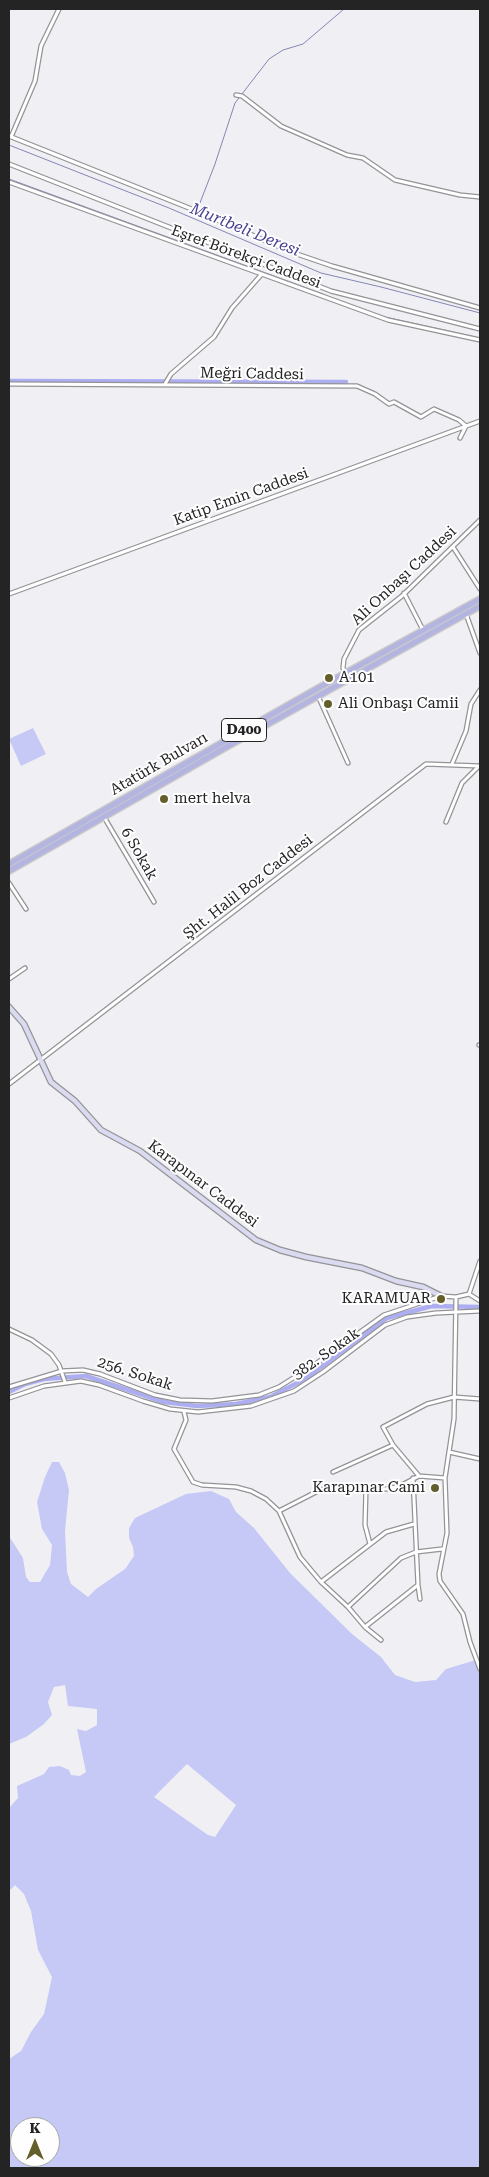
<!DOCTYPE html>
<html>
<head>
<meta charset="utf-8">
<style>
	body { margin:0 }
	#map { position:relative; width:489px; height:2177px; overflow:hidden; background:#f0f0f4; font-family:"Roboto Serif",serif }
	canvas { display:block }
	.frame { position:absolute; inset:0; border:10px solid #242425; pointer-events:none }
	.north { position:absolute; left:10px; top:2117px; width:50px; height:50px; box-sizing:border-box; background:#fefeff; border:1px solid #a7a7a8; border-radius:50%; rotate:0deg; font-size:14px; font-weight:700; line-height:20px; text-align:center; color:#242425 }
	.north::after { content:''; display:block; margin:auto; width:18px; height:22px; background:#645e2a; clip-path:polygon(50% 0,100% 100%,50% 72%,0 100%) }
</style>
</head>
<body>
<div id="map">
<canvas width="489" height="2177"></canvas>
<div class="frame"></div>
<div class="north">K</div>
</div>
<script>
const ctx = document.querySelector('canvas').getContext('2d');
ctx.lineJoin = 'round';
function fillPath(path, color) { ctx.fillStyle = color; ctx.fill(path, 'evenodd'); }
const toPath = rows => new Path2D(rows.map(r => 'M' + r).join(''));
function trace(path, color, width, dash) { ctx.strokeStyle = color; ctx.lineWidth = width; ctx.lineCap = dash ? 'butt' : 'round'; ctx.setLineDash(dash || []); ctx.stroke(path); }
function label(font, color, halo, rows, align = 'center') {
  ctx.font = font + ' "Roboto Serif",serif'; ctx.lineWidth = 4; ctx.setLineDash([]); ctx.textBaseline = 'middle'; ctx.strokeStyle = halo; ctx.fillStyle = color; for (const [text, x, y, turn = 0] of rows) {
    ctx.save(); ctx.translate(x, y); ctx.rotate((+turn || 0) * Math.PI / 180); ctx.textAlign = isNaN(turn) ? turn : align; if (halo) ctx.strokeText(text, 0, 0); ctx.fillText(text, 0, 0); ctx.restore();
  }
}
fillPath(toPath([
	[33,728,46,754,21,766,9,739],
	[52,1462,59,1462,65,1473,69,1490,65,1531,67,1572,71,1584,88,1597,96,1589,125,1569,134,1556,133,1547,129,1538,129,1528,135,1518,186,1494,211,1491,229,1499,236,1512,254,1528,290,1573,352,1634,381,1657,395,1675,415,1682,436,1680,446,1669,476,1660,480,1663,480,2168,9,2168,9,2059,21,2051,31,2032,44,2014,52,1977,38,1950,31,1911,24,1894,15,1885,9,1891,9,1808,18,1798,17,1786,44,1774,49,1767,60,1766,69,1770,71,1775,80,1776,86,1772,77,1729,86,1731,97,1725,97,1709,68,1706,65,1685,54,1687,48,1702,52,1715,44,1724,26,1737,9,1744,9,1536,23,1558,26,1577,30,1582,40,1582,50,1565,52,1545,42,1529,37,1502,45,1477],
	[187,1764,236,1805,215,1837,208,1835,154,1797],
	[20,2127,50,2127,50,2157,20,2157]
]), '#c6c8f6');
trace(toPath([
	[9,145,169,208,321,273,381,287,480,313],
	[9,179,323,294],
	[198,208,215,164,235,103,269,59,283,50,303,44,344,9],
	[385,317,480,338]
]), '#8485b4', 1);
trace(toPath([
	[9,381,346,382],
	[9,1392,25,1384,44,1379,86,1376,164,1402,197,1406,236,1404,270,1397,305,1379,387,1318,432,1306,480,1307]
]), '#adaef2', 4.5);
const street = toPath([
	[236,95,242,96,281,126,347,155,363,158,395,180,460,195,480,197],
	[9,136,194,210,294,253,332,266,480,308],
	[11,137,35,81,41,46,59,9],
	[9,164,331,291,480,329],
	[9,182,388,320,480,340],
	[9,384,357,386,375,394,389,404,394,402,421,417,434,409,459,420,466,426,460,438],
	[165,384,171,374,214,337,232,308,261,275],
	[453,547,480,589],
	[404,593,423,630],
	[9,594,480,421],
	[466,614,480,653],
	[347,680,343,668,344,659,359,630,402,596,480,520],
	[318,696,348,763],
	[452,764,466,731,471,704,480,690],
	[104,817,154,902],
	[446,822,462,783,479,766],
	[9,883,26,909],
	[9,979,25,968],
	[479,1045,480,1045],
	[9,1084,426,764,480,766],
	[469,1294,480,1261],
	[469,1294,480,1301],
	[456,1297,454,1419,445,1478,447,1533,439,1574,440,1581,463,1614,470,1642,480,1669],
	[9,1329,32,1340,51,1354,59,1365,65,1382],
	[9,1387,62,1371,83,1370,100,1374,155,1395,180,1400,212,1401,259,1395,279,1387,317,1363,384,1315,441,1296,456,1297,469,1294],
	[9,1398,44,1386,81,1381,99,1385,143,1401,170,1409,198,1412,251,1406,294,1391,323,1372,385,1325,407,1317,436,1313,480,1311],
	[184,1412,186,1420,174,1449,193,1482,202,1485,236,1487,251,1491,266,1499,279,1511,320,1490,335,1487,386,1489,400,1486,419,1476,445,1478],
	[449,1452,480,1459],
	[333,1472,393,1445],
	[419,1476,393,1445,383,1427,427,1404,454,1397,480,1399],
	[366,1489,365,1525,370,1544],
	[279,1511,300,1557,321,1582,348,1607],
	[321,1582,386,1532,414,1524],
	[418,1585,420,1599],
	[365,1627,418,1585,413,1478],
	[381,1640,365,1627,348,1607,401,1558,416,1552,442,1549]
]);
const secondary = toPath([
	[9,1007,24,1024,51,1082,75,1101,101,1130,140,1151,256,1240,280,1250,306,1257,362,1268,396,1281,423,1287,441,1296]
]);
const primary = toPath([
	[9,864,313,691,480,599],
	[9,871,230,745,480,606]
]);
trace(street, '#949497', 5.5);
trace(secondary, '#949497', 7);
trace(primary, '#cacacb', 8);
trace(street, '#fff', 3);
trace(secondary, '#dadaf0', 4.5);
trace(primary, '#b4b4e1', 5);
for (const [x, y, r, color] of [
	[329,678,5,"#645e2a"],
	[328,704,5,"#645e2a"],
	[164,799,5,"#645e2a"],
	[441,1299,5,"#645e2a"],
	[435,1488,5,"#645e2a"]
]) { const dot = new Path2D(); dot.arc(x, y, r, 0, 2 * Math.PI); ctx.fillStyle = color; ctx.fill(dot); trace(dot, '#fefeff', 2); }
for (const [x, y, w] of [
	[244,730,45]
]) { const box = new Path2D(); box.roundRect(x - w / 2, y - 11.5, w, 23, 4); ctx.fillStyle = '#fefeff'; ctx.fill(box); trace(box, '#242425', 1); }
label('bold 14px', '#242425', null, [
	["D400",244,730]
]);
label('15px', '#242425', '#fefeff', [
	["Eşref Börekçi Caddesi",246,257,20],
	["Meğri Caddesi",252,374,1],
	["Katip Emin Caddesi",241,497,-20],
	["Ali Onbaşı Caddesi",404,576,-43],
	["Atatürk Bulvarı",159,764,-30],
	["6 Sokak",139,854,60],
	["Şht. Halil Boz Caddesi",248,887,-38],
	["Karapınar Caddesi",203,1184,37],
	["382. Sokak",326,1354,-35],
	["256. Sokak",135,1374,18]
]);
label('15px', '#242425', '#fefeff', [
	["A101",339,678],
	["Ali Onbaşı Camii",338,704],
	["mert helva",174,799],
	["KARAMUAR",431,1299,"right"],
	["Karapınar Cami",425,1488,"right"]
], 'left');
label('italic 16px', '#464190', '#fefeff', [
	["Murtbeli Deresi",245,230,22]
]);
</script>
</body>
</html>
